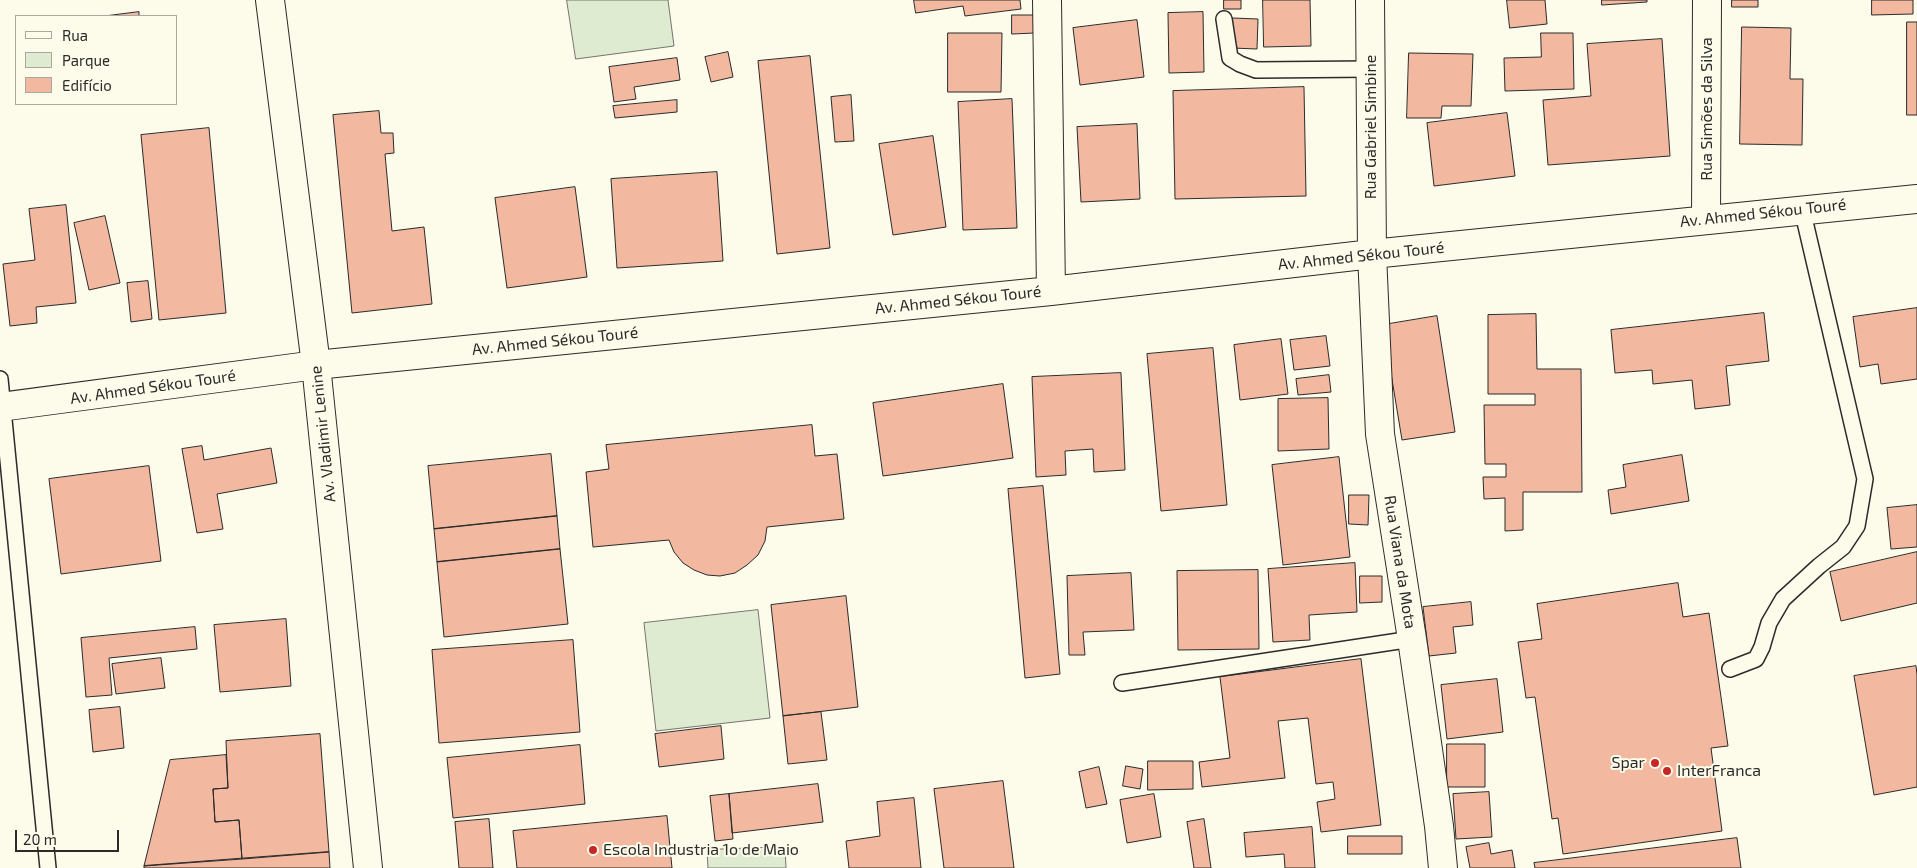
<!DOCTYPE html>
<meta charset="utf-8">
<style>
body{margin:0}
#map{position:relative;width:1917px;height:868px;overflow:hidden;background:#fdfbea;font-family:"Exo 2",sans-serif}
canvas{display:block}
.legend{position:absolute;left:15px;top:15px;width:162px;height:90px;box-sizing:border-box;background:#fdfbea;border:1px solid #a9a89e;margin:0;padding:6px 9px;list-style:none;font-size:15px;color:#2b2b2b}
.legend li{display:flex;align-items:center;gap:10px;height:25px}
.legend b{width:25px;border:1px solid #a9a89e}
.scale{position:absolute;left:15px;top:830px;width:104px;height:22px;box-sizing:border-box;border:2px solid #2b2b2b;border-top:0;padding-left:6px;font-size:15px;line-height:18px;white-space:nowrap;color:#2b2b2b;-webkit-text-stroke:4px #fdfbea;paint-order:stroke}
</style>
<div id="map">
<canvas width="1917" height="868"></canvas>
<ul class="legend">
<li><b style="height:6px;background:#fdfbea"></b>Rua</li>
<li><b style="height:14px;background:#deebd1"></b>Parque</li>
<li><b style="height:14px;background:#f2b8a0"></b>Edifício</li>
</ul>
<div class="scale">20 m</div>
</div>
<script>
const ctx = document.querySelector('canvas').getContext('2d');
ctx.lineJoin = 'round';
function fill(path, color) { ctx.fillStyle = color; ctx.fill(path, 'evenodd'); }
function strokePath(path, color, width, dash) { ctx.strokeStyle = color; ctx.lineWidth = width; ctx.lineCap = dash ? 'butt' : 'round'; ctx.setLineDash(dash || []); ctx.stroke(path); }
function label(font, color, halo, rows, align = 'center') {
  ctx.font = font + ' "Exo 2",sans-serif'; ctx.lineWidth = 4; ctx.setLineDash([]); ctx.textBaseline = 'middle'; ctx.strokeStyle = halo; ctx.fillStyle = color; for (const [text, x, y, turn = 0] of rows) {
    ctx.save(); ctx.translate(x, y); ctx.rotate((+turn || 0) * Math.PI / 180); ctx.textAlign = isNaN(turn) ? turn : align; if (halo) ctx.strokeText(text, 0, 0); ctx.fillText(text, 0, 0); ctx.restore();
  }
}
const green = new Path2D(`
 M567,0H668L674,46L576,59Z
 M758,610L770,718L656,731L644,623Z
 M785,847L786,868H708L707,850Z`);
fill(green, '#deebd1');
strokePath(green, '#74746e', 1);
const building = new Path2D(`
 M914,0H1020L1021,9L965,16L963,6L916,13Z
 M1224,0H1241V9H1224Z
 M1263,0H1310L1311,46L1264,47Z
 M1507,0H1545L1547,24L1510,28Z
 M1602,0H1647V2L1602,5Z
 M1732,0H1758V7H1732Z
 M1872,0H1913V14L1872,15Z
 M139,12V16H105Z
 M1203,12L1204,72L1169,73L1168,13Z
 M1012,15H1035V33L1012,34Z
 M1233,18L1258,19L1257,49L1232,48Z
 M1137,20L1144,77L1080,85L1073,28Z
 M1907,22H1917V115H1907Z
 M1742,27L1791,28L1790,79H1803L1802,145L1740,144Z
 M948,33H1002L1001,92H948Z
 M1541,33H1573L1574,89L1505,91L1504,58L1541,57Z
 M1662,39L1670,156L1548,165L1543,100L1591,96L1587,44Z
 M728,52L733,77L711,82L705,57Z
 M1409,53L1473,54L1471,106H1442L1441,118H1407Z
 M810,56L830,248L777,254L758,61Z
 M677,58L680,80L634,87L636,99L614,102L609,67Z
 M1304,87L1306,196L1175,199L1173,91Z
 M851,95L854,141L835,142L831,97Z
 M1012,99L1017,228L963,230L958,102Z
 M677,100V112L615,118L613,106Z
 M379,111L381,133H393L394,153L385,154L392,231L424,227L432,304L352,313L333,115Z
 M1507,113L1515,176L1434,186L1427,123Z
 M1137,124L1140,199L1081,202L1077,127Z
 M209,128L226,313L159,320L141,135Z
 M933,136L946,227L893,235L879,144Z
 M717,172L723,261L617,268L611,179Z
 M575,187L587,277L507,288L495,198Z
 M66,205L76,303L36,307L37,323L10,326L3,264L35,260L29,209Z
 M105,216L120,283L89,290L74,223Z
 M148,281L152,319L131,322L127,283Z
 M1917,308V379L1881,384L1878,364L1860,367L1853,317Z
 M1764,313L1769,361L1726,366L1730,405L1695,409L1692,380L1653,384L1652,370L1615,373L1611,330Z
 M1536,314L1537,369H1581L1582,492H1523V530L1505,531V498L1484,499L1483,477H1506V464H1485L1484,405H1535V394H1488V315Z
 M1437,316L1455,432L1402,440L1383,325Z
 M1326,336L1330,366L1294,370L1290,340Z
 M1281,339L1288,394L1240,400L1234,345Z
 M1213,348L1227,505L1161,511L1147,354Z
 M1121,373L1125,470L1094,472L1093,449L1065,451L1066,475L1036,477L1032,377Z
 M1329,375L1331,392L1298,395L1296,379Z
 M1003,384L1013,458L883,476L873,403Z
 M1328,398L1329,449L1278,451V399Z
 M812,425L815,456L837,454L844,519L767,527L765,541L758,555L747,565L735,573L720,576L707,575L694,570L683,563L674,552L669,540L593,547L586,472L609,469L606,445Z
 M202,446L204,460L271,448L277,483L217,494L223,529L197,533L182,449Z
 M551,454L557,516L434,529L428,466Z
 M1682,455L1689,501L1611,514L1608,490L1626,487L1623,465Z
 M1339,457L1350,557L1283,565L1272,465Z
 M149,466L161,561L61,574L49,479Z
 M1043,486L1060,674L1025,678L1008,489Z
 M1349,495H1369L1368,525L1349,524Z
 M1917,505V547L1891,549L1887,508Z
 M557,516L560,549L437,562L434,529Z
 M560,549L568,624L444,637L437,562Z
 M1917,552V603L1841,621L1830,572Z
 M1355,563L1357,612L1309,615L1310,640L1273,642L1268,569Z
 M1258,570L1259,649L1178,650L1177,571Z
 M1131,573L1134,630L1083,632L1085,655H1069L1067,576Z
 M1360,576H1382V602L1360,603Z
 M1678,583L1683,617L1709,613L1728,746L1711,748L1722,831L1563,854L1558,818L1552,819L1535,697L1526,698L1518,642L1542,639L1537,604Z
 M846,596L858,707L783,716L771,605Z
 M1471,602L1473,625L1453,627L1456,653L1429,656L1423,607Z
 M286,619L291,686L220,692L214,625Z
 M195,627L197,649L109,658L112,695L86,697L81,638Z
 M573,640L580,732L439,743L432,650Z
 M161,658L165,688L116,694L112,664Z
 M1361,659L1381,825L1321,832L1317,802L1335,799L1333,782L1316,784L1308,718L1278,721L1285,778L1202,787L1199,762L1230,758L1220,677Z
 M1916,666L1917,675V787L1874,795L1854,676Z
 M1497,679L1503,732L1447,739L1441,685Z
 M120,707L124,748L93,752L89,710Z
 M821,712L827,760L788,764L783,716Z
 M721,726L724,759L659,767L655,734Z
 M320,734L329,852L242,859L239,820L215,822L213,789L228,788L226,741Z
 M1447,744H1485V787H1447Z
 M580,745L585,804L453,818L447,758Z
 M226,755L228,788L213,789L215,822L239,820L242,859L144,866L170,760Z
 M1148,761H1193V789L1148,790Z
 M1126,766L1143,769L1140,789L1123,786Z
 M1099,767L1107,804L1086,808L1079,772Z
 M1003,781L1014,868H944L934,789Z
 M818,784L823,822L732,833L729,794Z
 M1489,792L1492,837L1456,839L1453,794Z
 M729,794L733,839L715,841L710,796Z
 M1154,794L1161,837L1127,843L1120,800Z
 M914,798L921,868H849L846,841L880,836L877,802Z
 M667,816L672,868H517L513,831Z
 M489,819L493,868H459L455,822Z
 M1204,819L1211,868H1194L1187,822Z
 M1312,827L1315,868H1285L1284,854L1246,857L1244,833Z
 M1348,836H1402V854H1348Z
 M1737,838L1741,868H1535L1534,863Z
 M1489,843L1491,854L1512,850L1515,868H1470L1466,847Z
 M329,852L330,868H144V866Z`);
fill(building, '#f2b8a0');
strokePath(building, '#2b2b2b', 1);
const lane = new Path2D(`
 M1224,19L1230,58L1240,64L1256,70L1371,69
 M0,379L48,868
 M1730,669L1756,659L1762,647L1769,623L1783,599L1819,566L1843,547L1857,526L1865,479L1802,209
 M1122,683L1412,639`);
const street = new Path2D(`
 M1047,0L1051,291
 M1370,0L1372,254L1380,434L1412,639L1439,826L1443,868
 M1706,219L1707,0
 M0,407L316,365L1051,291L1372,254L1917,199`);
const secondary = new Path2D(`
 M270,0L316,365L368,868`);
strokePath(lane, '#2b2b2b', 18);
strokePath(street, '#2b2b2b', 30);
strokePath(secondary, '#2b2b2b', 30);
strokePath(lane, '#fdfbea', 15);
strokePath(street, '#fdfbea', 28);
strokePath(secondary, '#fdfbea', 28);
for (const [x, y, r, color] of [
 [1655,763,5,"#c62828"],
 [1667,771,5,"#c62828"],
 [593,850,5,"#c62828"]
]) { const dot = new Path2D(); dot.arc(x, y, r, 0, 2 * Math.PI); ctx.fillStyle = color; ctx.fill(dot); strokePath(dot, '#fdfbea', 2); }
label('16px', '#2b2b2b', '#fdfbea', [
 ["Rua Simões da Silva",1707,109,-90],
 ["Rua Gabriel Simbine",1371,127,-90],
 ["Av. Ahmed Sékou Touré",1763,213,-6],
 ["Av. Ahmed Sékou Touré",1361,256,-6],
 ["Av. Ahmed Sékou Touré",958,300,-6],
 ["Av. Ahmed Sékou Touré",555,341,-6],
 ["Av. Ahmed Sékou Touré",153,387,-8],
 ["Av. Vladimir Lenine",323,434,-96],
 ["Rua Viana da Mota",1400,562,81]
]);
label('16px', '#2b2b2b', '#fdfbea', [
 ["Spar",1645,763,"right"],
 ["InterFranca",1677,771],
 ["Escola Industria 1o de Maio",603,850]
], 'left');
</script>
